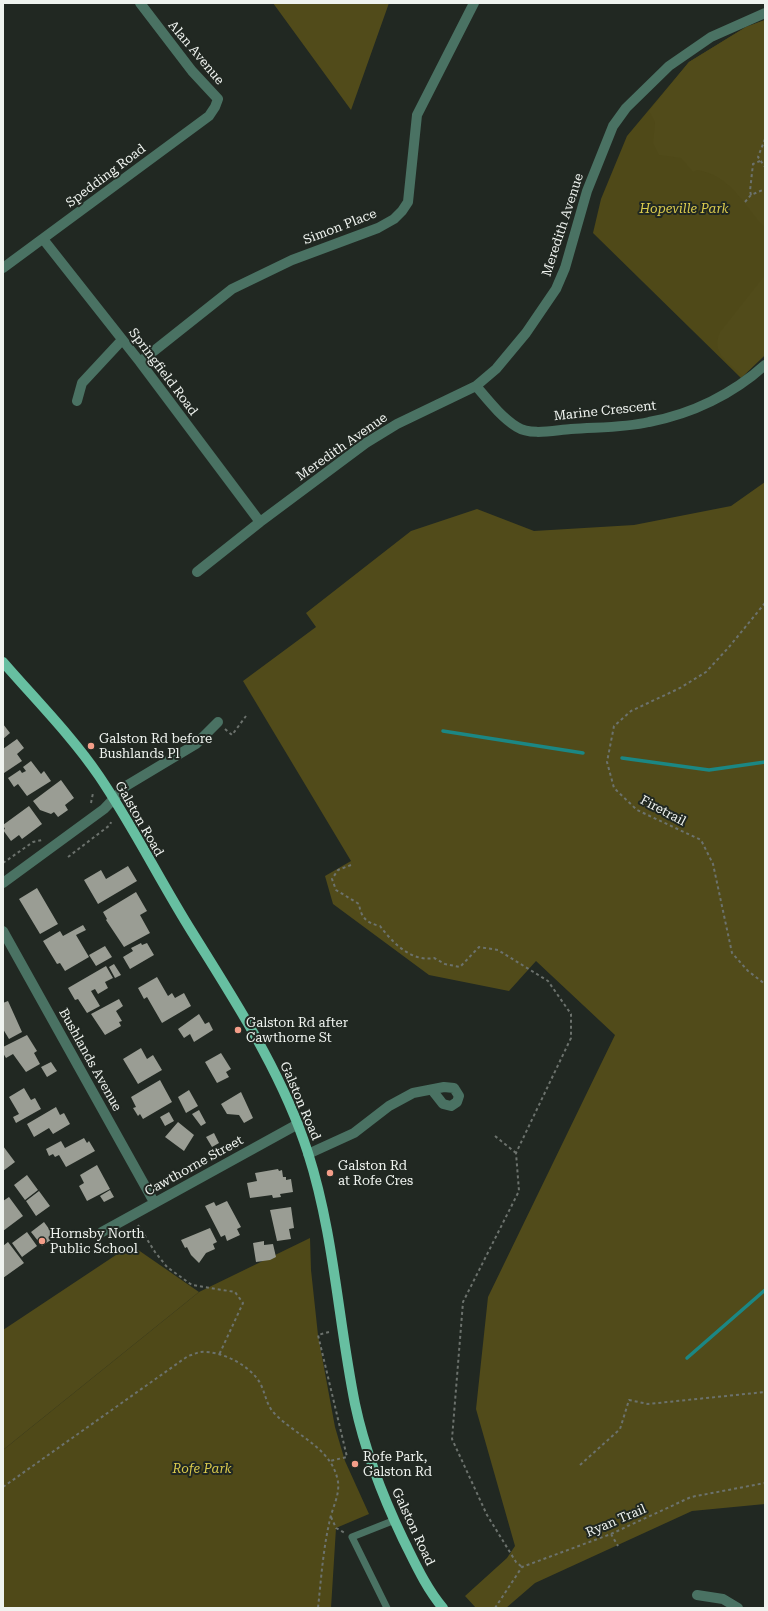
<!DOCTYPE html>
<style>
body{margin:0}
#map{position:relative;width:768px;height:1611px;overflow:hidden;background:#212822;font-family:"Roboto Serif",serif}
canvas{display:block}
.frame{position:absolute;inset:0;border:4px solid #eff3ef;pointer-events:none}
</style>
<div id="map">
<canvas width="768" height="1611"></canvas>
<div class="frame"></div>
</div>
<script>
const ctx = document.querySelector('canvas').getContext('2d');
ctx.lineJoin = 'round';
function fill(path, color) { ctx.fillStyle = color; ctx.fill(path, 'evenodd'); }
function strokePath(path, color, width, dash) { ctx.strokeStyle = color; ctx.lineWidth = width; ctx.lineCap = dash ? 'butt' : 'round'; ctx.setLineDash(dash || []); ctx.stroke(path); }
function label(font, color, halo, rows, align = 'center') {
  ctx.font = font + ' "Roboto Serif",serif'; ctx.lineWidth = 4; ctx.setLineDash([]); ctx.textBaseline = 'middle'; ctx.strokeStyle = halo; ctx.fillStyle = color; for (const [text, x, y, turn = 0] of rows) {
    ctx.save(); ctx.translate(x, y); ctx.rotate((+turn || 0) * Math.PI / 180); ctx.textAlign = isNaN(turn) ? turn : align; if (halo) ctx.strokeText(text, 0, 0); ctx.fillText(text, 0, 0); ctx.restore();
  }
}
fill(new Path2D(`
 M765,20V355L741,378L593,233L601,199L627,136L689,62L746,27Z
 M310,1238L311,1270L318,1335L335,1427L345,1461L369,1514L336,1528L331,1608H3V1450L199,1292Z`), '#4f4918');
fill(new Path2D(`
 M273,3H389L351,110Z
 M765,20V228C743,205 732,176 697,170L693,172L681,158L659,155L653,143L655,122L649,111L689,62L746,27Z
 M765,275V355L743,376C729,363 710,353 720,332Z
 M765,482V1504L692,1511L535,1583L506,1608H476L465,1596L507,1558L515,1546L476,1409L488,1297L615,1035L536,961L509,991L429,975L333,904L325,876L351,861L243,681L316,627L306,613L411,531L477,509L534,531L634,525L731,506Z
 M131,1245L199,1292L3,1450V1330Z`), '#514b1a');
strokePath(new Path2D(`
 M443,731L583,753
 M622,758L709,770L765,762
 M687,1358L765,1290`), '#1b8784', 3.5);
fill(new Path2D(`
 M3,724L10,733L3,739Z
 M17,739L24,748L17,754L22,761L4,773L3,749Z
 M31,761L41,774L44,771L51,781L27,796L18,784L14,787L8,778L20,770L22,773L26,771L23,767Z
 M61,780L74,798L65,805L68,810L58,817L54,812L51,814L40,810L33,801Z
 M29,806L42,824L22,839L19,835L11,841L3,830L5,829L3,825Z
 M128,866L137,881L98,904L84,880L101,870L106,879Z
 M37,888L58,924L40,934L19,899Z
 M136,892L147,911L140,915L150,933L124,947L106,920L107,919L103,912Z
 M83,925L86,930L76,935L89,957L65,971L60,963L57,964L43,941L60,931L63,936Z
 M141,943L142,945L147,943L154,955L130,969L123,957L133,951L131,948Z
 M105,946L112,957L96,966L89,955Z
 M114,964L121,975L115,978L109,967Z
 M106,966L113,978L105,982L108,988L98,994L95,989L91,991L100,1006L87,1013L78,999L75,1000L68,988Z
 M157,977L168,996L172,993L175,998L184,993L191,1006L162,1023L147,997L144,999L138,988Z
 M119,999L123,1006L116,1011L122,1021L119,1022L121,1026L105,1035L91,1014Z
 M8,1001L22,1032L9,1039L3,1029V1003Z
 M199,1014L205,1024L209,1022L213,1030L194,1042L190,1034L184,1038L178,1029Z
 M27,1035L37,1051L34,1053L40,1064L26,1072L13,1054L6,1058L3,1053V1047Z
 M141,1048L147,1059L153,1055L162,1070L138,1084L123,1059Z
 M221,1053L231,1069L226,1072L229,1077L217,1083L205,1062Z
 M51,1062L57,1071L47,1077L41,1067Z
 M160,1080L172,1102L143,1119L140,1114L138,1116L133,1108L136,1107L131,1097Z
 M24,1088L31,1100L35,1098L41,1109L16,1123L13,1117L19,1114L9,1097Z
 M189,1090L198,1106L186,1113L178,1097Z
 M241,1092L253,1118L244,1123L239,1115L227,1114L221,1104Z
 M56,1107L60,1115L64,1113L70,1124L53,1134L49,1128L34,1137L27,1124Z
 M199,1110L206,1123L201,1126L192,1114Z
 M169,1112L174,1121L165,1126L160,1117Z
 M178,1122L194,1135L184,1151L165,1137Z
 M214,1133L219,1143L212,1147L206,1137Z
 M84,1138L87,1143L89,1141L95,1151L66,1167L59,1155L55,1157L53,1154L49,1156L46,1149L61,1141L65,1148Z
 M3,1146L15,1162L3,1171Z
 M97,1165L110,1189L87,1201L79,1186L84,1183L80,1175Z
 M278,1169L279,1171L282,1170L283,1177H286V1180L291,1179L293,1192L280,1194L281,1197L273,1198L272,1195L250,1198L247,1183L257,1181L255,1173Z
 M27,1175L38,1190L25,1200L14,1185Z
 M110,1190L114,1197L104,1202L100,1196Z
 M39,1191L50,1206L36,1216L26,1201Z
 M9,1197L23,1216L3,1231V1201Z
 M227,1201L241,1227L237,1229L240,1235L227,1241L225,1235L221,1237L205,1206L214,1202L216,1206Z
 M291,1207L294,1228L289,1229L291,1239L277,1241L270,1210Z
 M44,1222L55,1237L42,1246L31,1232Z
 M210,1228L217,1242L213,1244L215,1249L206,1253L199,1263L191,1255L187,1247L185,1248L181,1240Z
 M27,1232L37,1246L22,1257L12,1243Z
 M264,1241V1245L273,1244L276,1257L270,1260L256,1262L253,1243Z
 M8,1242L24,1263L3,1278V1246Z`), '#9a9d94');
strokePath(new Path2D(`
 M765,139L758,157L765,167
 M751,195L750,191L753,164L760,161
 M745,202L751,195L765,189
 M765,603L729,647L706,672L680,688L631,711L614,726L607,762L614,788L637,810L701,840L713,864L732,953L748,971L765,984
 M225,729L232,735L246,716
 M91,803L93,793
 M68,857L110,825L111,822
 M3,863L33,842L42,840
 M351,865L338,870L332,879L336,890L359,904C361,918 367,923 380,926C393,943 411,962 434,958L445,964L460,967L479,947L498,950L548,981L571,1014V1038L516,1153L519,1191L463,1302L452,1439L487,1515L516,1562L522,1567
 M495,1136L516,1153
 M138,1225L155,1252L167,1267L192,1285L235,1292L243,1303L219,1355
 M329,1332L318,1335L347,1457L330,1461
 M580,1465L620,1429L629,1400L648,1404L765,1392
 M3,1487L188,1356C192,1355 196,1353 200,1352C220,1350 250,1365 260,1383C266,1394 266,1406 276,1415C297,1436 333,1449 338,1482C340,1496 331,1510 329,1524C323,1551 321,1580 318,1608
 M331,1517L336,1528L345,1533
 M611,1534L618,1546
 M495,1608L522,1567L611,1534L691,1497L765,1483`), '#6c726d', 2, [3, 3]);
strokePath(new Path2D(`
 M387,1608L352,1537L395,1520`), '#4a7263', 7);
strokePath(new Path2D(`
 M43,239L140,362L260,522
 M3,268L209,116L215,107L218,99L192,71L140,3
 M140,362L232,289L292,260L378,228L394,219L402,211L408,202L417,115L474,3
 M476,386C488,400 501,417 517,427C531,436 555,430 571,429C596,427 624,428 649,422C692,414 733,394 765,365
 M77,401L82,383L122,340
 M197,572L260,522L366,443L397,424L476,386L496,369L526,333L556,289L565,268L587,191L613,126L626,108L669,66L711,37L765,13
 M3,883L104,809L126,786L196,744L218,722
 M3,931L154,1202
 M308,1154L354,1133L389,1106L413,1093L444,1087L454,1088L459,1096L457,1102L451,1106L443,1104L432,1090
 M102,1232L298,1124
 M697,1595L723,1599L738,1608`), '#4a7263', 10);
strokePath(new Path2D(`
 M3,662C35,699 71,735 99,776C133,826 160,881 192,932C236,1003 282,1072 308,1153C334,1234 338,1320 355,1404C365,1451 382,1495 403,1539C415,1563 426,1588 443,1608`), '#67bfa1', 10);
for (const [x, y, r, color] of [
 [91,746,4,"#f49e89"],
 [238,1030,4,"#f49e89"],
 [330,1173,4,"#f49e89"],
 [42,1241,4,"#f49e89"],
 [355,1464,4,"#f49e89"]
]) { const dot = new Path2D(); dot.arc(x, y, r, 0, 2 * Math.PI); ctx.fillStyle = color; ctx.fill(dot); strokePath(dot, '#212822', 1.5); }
label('13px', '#eff3ef', '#212822', [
 ["Alan Avenue",196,53,50],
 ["Spedding Road",106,176,-37],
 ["Meredith Avenue",563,225,-72],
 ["Simon Place",340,227,-21],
 ["Springfield Road",163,372,53],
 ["Marine Crescent",605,411,-6],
 ["Meredith Avenue",342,447,-35],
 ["Firetrail",663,811,28],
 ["Galston Road",139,819,60],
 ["Bushlands Avenue",90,1060,61],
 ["Galston Road",300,1101,67],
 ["Cawthorne Street",194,1166,-29],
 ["Ryan Trail",616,1521,-23],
 ["Galston Road",413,1527,65]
]);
label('italic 13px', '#dbcb4e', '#212822', [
 ["Hopeville Park",684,209],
 ["Rofe Park",202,1469]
]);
label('13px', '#eff3ef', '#212822', [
 ["Galston Rd before",99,739],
 ["Bushlands Pl",99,754],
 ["Galston Rd after",246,1023],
 ["Cawthorne St",246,1038],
 ["Galston Rd",338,1166],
 ["at Rofe Cres",338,1181],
 ["Hornsby North",50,1234],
 ["Public School",50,1249],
 ["Rofe Park,",363,1457],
 ["Galston Rd",363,1472]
], 'left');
</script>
